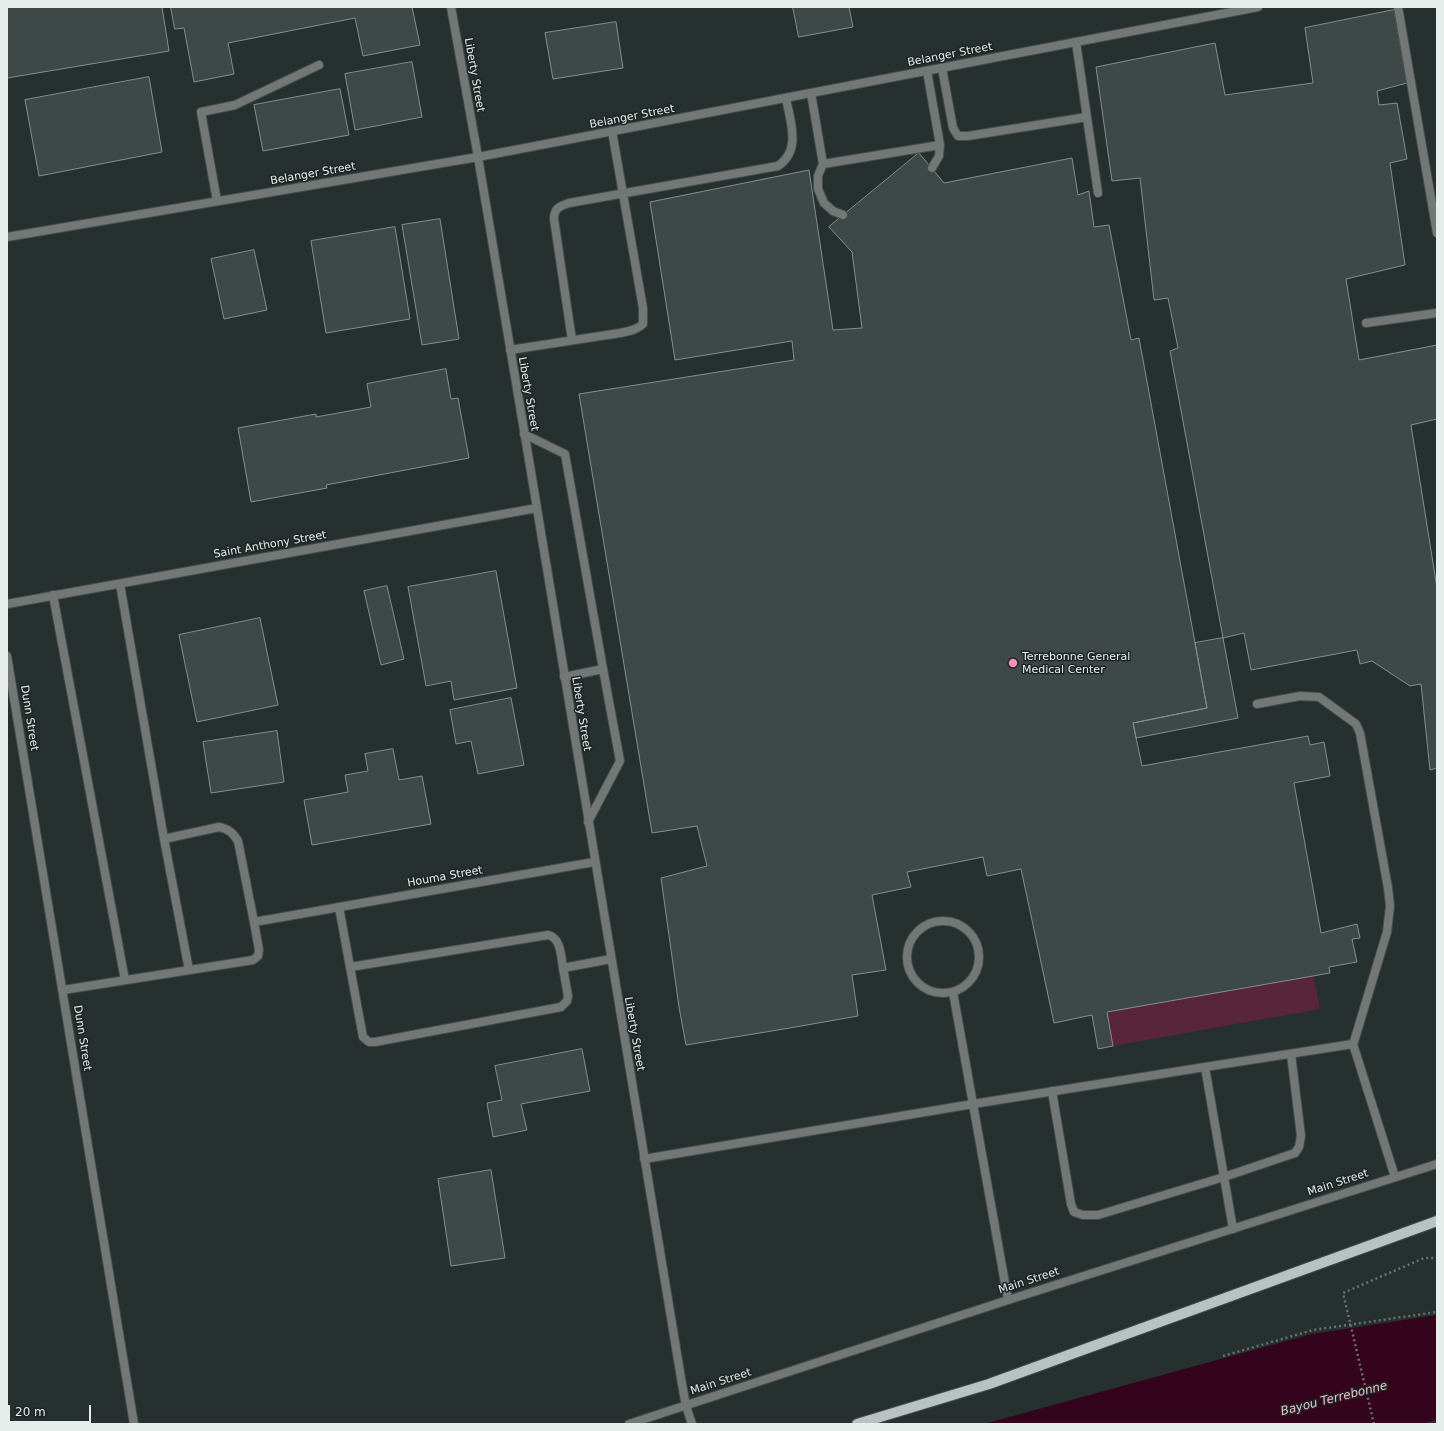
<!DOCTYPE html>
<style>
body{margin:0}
#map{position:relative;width:1444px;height:1431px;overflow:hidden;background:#26302e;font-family:"DejaVu Sans",sans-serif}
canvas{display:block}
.frame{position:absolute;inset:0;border:8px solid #e6edeb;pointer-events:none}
.scale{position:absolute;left:8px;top:1405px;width:83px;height:18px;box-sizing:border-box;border:2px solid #e6edeb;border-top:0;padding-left:5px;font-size:12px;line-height:14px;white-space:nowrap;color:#e6edeb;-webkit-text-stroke:3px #1c2625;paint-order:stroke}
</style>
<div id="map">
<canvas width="1444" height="1431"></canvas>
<div class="frame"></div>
<div class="scale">20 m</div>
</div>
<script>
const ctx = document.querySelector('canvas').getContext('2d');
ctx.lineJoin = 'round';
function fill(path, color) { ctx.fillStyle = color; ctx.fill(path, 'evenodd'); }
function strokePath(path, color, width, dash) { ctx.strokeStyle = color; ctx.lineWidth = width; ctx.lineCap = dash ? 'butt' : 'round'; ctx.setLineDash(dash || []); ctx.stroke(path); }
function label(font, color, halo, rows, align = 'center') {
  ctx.font = font + ' "DejaVu Sans",sans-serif'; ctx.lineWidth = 3; ctx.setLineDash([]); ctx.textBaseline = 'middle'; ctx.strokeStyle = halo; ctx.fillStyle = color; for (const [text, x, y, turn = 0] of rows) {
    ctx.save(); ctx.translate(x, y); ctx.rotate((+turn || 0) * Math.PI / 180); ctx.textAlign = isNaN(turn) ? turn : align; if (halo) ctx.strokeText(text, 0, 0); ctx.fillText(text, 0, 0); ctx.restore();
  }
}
fill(new Path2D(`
 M1313,974L1320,1009L1113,1046L1107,1012Z`), '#58253b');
fill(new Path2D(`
 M1437,1315V1420L1421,1424H984L1312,1334Z`), '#34041c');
const building = new Path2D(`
 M7,7H162L169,51L7,78Z
 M171,7H412L420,45L363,56L355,18L228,43L234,74L194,82L184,28L175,29Z
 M793,7H849L853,27L799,37Z
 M1394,10L1407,83L1377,91L1379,105L1397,103L1407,159L1390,163L1405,265L1346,279L1359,360L1437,345V419L1411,425L1437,588V768L1430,770L1421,684L1410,686L1372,661L1360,664L1357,650L1251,670L1244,633L1223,638L1170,351L1178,348L1168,298L1154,300L1140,178L1112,181L1096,67L1215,43L1225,95L1313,83L1305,28Z
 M616,22L623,68L553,79L545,33Z
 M412,62L422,117L355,130L345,74Z
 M149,77L162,152L39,176L25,100Z
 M340,89L349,135L263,151L254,105Z
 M919,153L944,183L1072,158L1078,195L1089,191L1094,227L1109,225L1131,340L1139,338L1207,708L1133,723L1142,766L1308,736L1310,745L1324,742L1330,776L1294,783L1321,933L1357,924L1360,938L1352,939L1357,962L1329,967L1330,973L1107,1012L1113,1046L1098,1049L1092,1015L1054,1023L1021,869L987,876L983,857L907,872L911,887L872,895L886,970L852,975L858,1016L784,1029L686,1045L679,1007L661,878L707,866L697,826L652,833L579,394L794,360L792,341L675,360L650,202L809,170L833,330L862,328L852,252L829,227Z
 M440,219L459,339L422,345L402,225Z
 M395,227L410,319L326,333L311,241Z
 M254,250L267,310L224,319L211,259Z
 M446,369L451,399L458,398L469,458L326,485L327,488L251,502L238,428L316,414V417L371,407L367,384Z
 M496,571L517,688L454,700L451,681L426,686L408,587Z
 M387,586L404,659L381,665L364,591Z
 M260,618L278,705L197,722L179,635Z
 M1223,638L1238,718L1136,738L1133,723L1207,708L1195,643Z
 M511,698L524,765L478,774L471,741L456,744L450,710Z
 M277,731L284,782L211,793L203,742Z
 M393,749L399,780L422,776L431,824L312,845L304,800L348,792L345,775L368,771L365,754Z
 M582,1049L590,1091L521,1104L527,1130L493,1137L487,1103L502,1100L495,1066Z
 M491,1170L505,1258L451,1266L438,1179Z`);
fill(building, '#3e4947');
strokePath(building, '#848f8d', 1);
const lane = new Path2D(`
 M1398,7L1437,233
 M1076,42L1098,193
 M942,68L953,128L958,136H968L1087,117
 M927,71L940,145L939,156L932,168
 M811,93L823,164L818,176V189L824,203L833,211L843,215
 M823,164L940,145
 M217,201L201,112L235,105L319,65
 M1366,323L1437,313
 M572,340L554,219C554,208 560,206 569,203L778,166C802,150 790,121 786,98
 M510,350L620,333C629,331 637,330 643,324V308L612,131
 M524,434L565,454L603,669L564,677
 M120,584L164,839L189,970
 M53,595L125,980
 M1257,704L1300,696L1319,697L1356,724L1360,733L1388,888L1390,906L1387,932L1353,1045
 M588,822L620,761L603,669
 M164,839L219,827C229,829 233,833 238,841L254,922L300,914
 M339,907L350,967
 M907 957a36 36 0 1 1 72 0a36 36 0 1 1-72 0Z
 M563,968L568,996L567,1001L561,1007L375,1042H369L363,1037L350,967L548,935C561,938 561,956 563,968L611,959
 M63,990L253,960L258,956L259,950L254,922
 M953,992L1008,1300
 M1205,1067L1353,1044L1395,1177
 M1052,1091L1071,1204L1074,1212L1083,1215H1098L1224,1177L1295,1153L1299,1147L1301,1136L1291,1054
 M644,1159L973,1104L1205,1067L1233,1229`);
const street = new Path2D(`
 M451,7L478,157L529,460L682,1384L686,1406L692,1424
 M7,237L478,157L1258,7
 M7,604L537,508
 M7,656L134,1424
 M300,914L594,862
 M629,1424L1008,1300L1437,1164`);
const primary = new Path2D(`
 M857,1424L989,1384L1437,1221`);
strokePath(lane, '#454e4c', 10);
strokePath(street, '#454e4c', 10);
strokePath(primary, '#454e4c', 12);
strokePath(new Path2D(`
 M1223,1356L1313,1330L1437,1312
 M1374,1424L1343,1293L1424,1258H1437`), '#697270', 2.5, [2, 3]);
strokePath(lane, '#737877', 8);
strokePath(street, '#737877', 8);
strokePath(primary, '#b8c3c1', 10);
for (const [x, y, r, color] of [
 [1013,663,5,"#fe8ebc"]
]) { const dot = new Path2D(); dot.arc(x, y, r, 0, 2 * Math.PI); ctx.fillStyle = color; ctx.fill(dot); strokePath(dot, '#1c2625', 1.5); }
label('11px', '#e6edeb', '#1c2625', [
 ["Belanger Street",950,55,-11],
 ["Liberty Street",474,75,80],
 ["Belanger Street",632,117,-11],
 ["Belanger Street",313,174,-10],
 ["Liberty Street",528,394,80],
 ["Saint Anthony Street",270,545,-10],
 ["Liberty Street",581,714,81],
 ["Dunn Street",29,718,81],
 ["Houma Street",445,877,-10],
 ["Liberty Street",634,1034,80],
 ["Dunn Street",82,1038,81],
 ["Main Street",1338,1183,-18],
 ["Main Street",1029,1281,-18],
 ["Main Street",721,1382,-18]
]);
label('11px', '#e6edeb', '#1c2625', [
 ["Terrebonne General",1022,657],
 ["Medical Center",1022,670]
], 'left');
label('italic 12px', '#fabbd2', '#1c2625', [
 ["Bayou Terrebonne",1334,1399,-14]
]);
</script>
